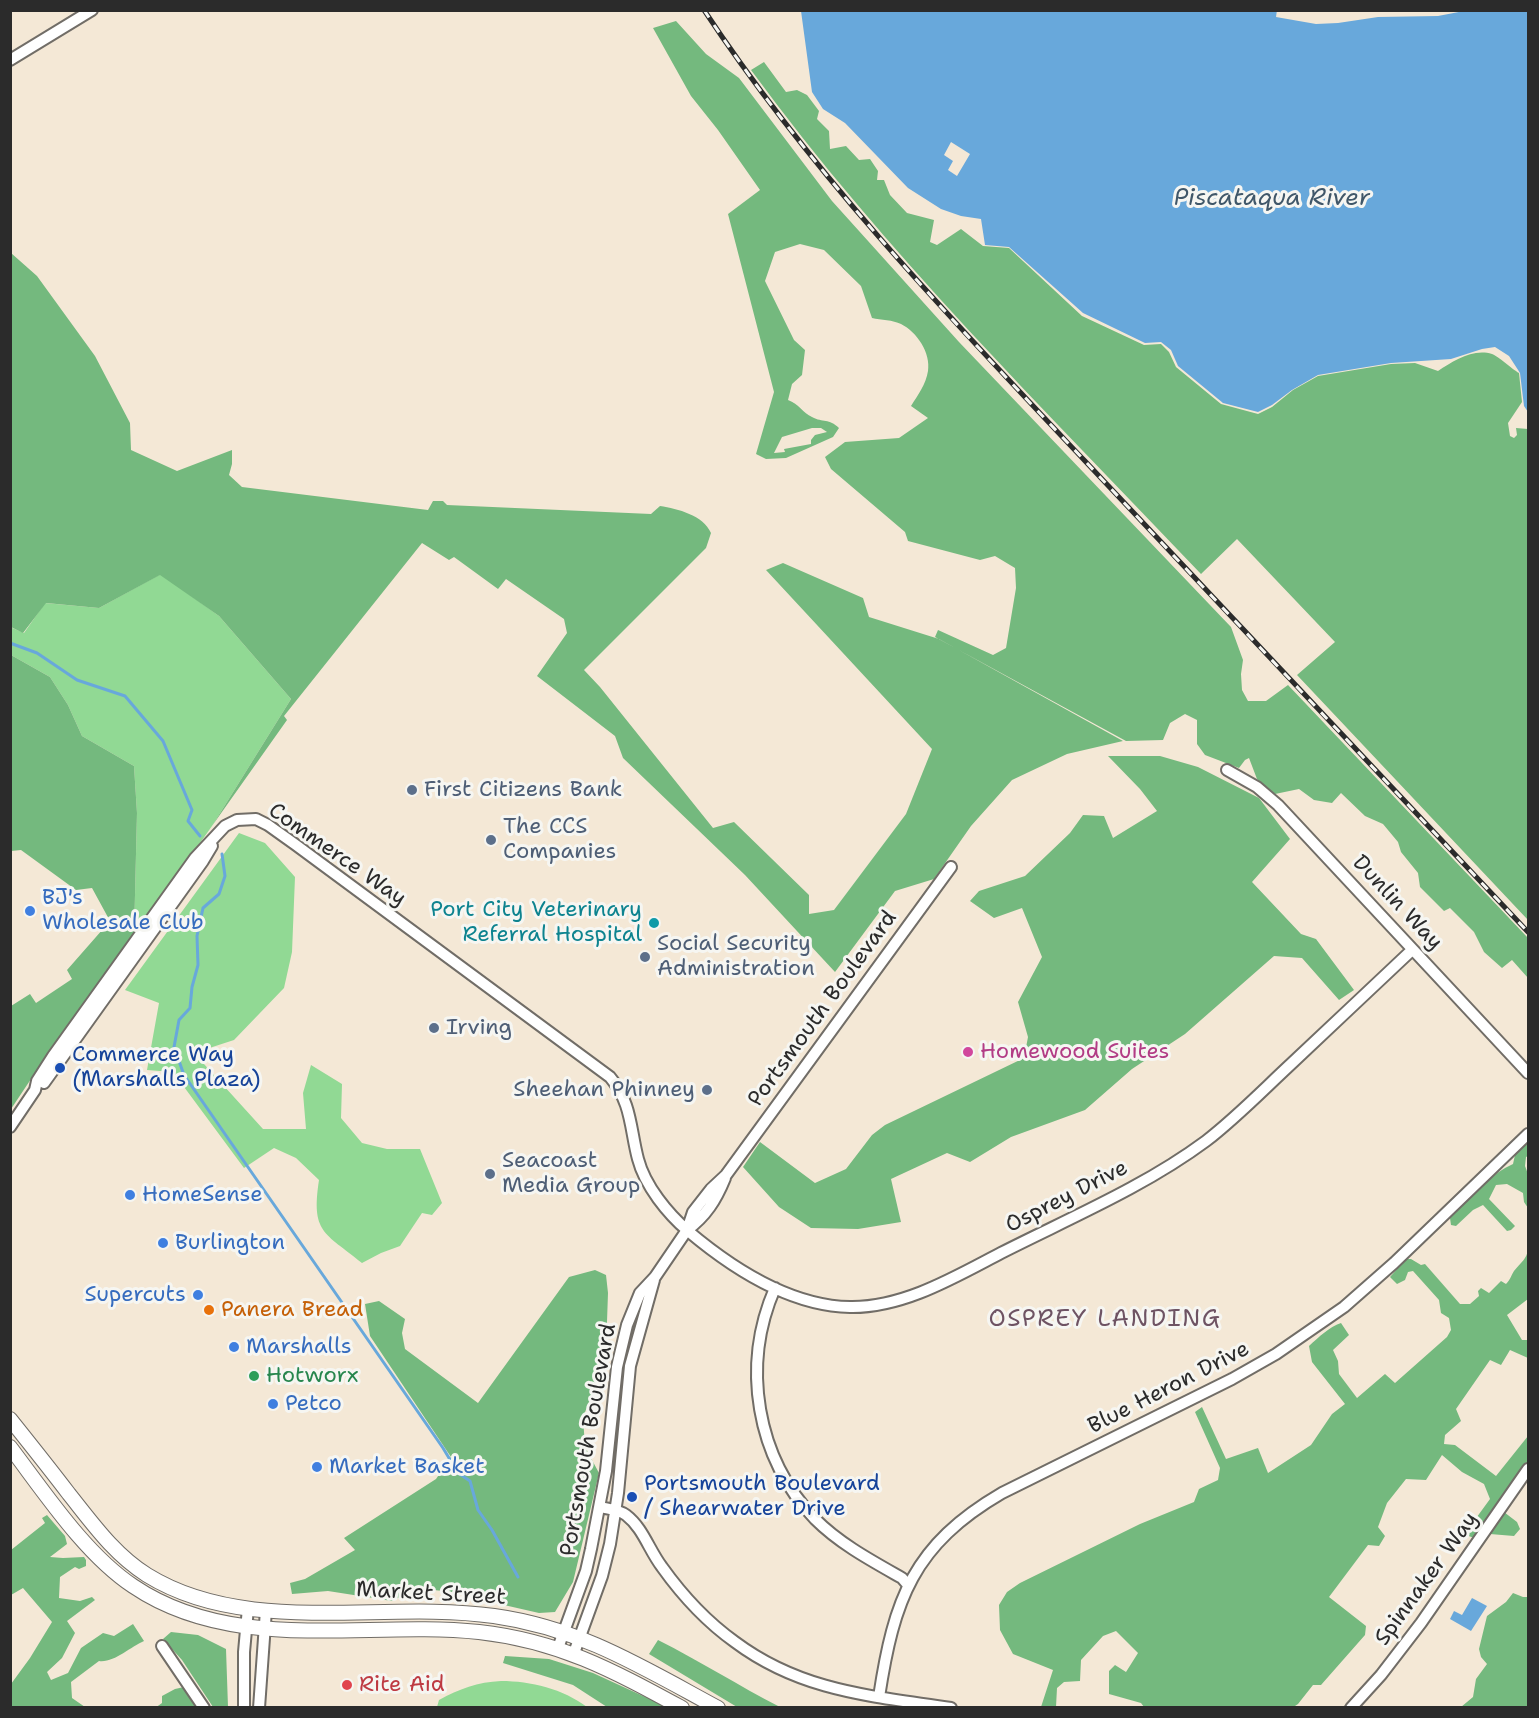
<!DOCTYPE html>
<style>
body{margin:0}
#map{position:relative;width:1539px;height:1718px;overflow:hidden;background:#f4e8d6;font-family:"Shantell Sans",sans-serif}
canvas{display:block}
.frame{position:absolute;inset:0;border:12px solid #2b2b2b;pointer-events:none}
</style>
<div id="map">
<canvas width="1539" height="1718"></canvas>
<div class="frame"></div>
</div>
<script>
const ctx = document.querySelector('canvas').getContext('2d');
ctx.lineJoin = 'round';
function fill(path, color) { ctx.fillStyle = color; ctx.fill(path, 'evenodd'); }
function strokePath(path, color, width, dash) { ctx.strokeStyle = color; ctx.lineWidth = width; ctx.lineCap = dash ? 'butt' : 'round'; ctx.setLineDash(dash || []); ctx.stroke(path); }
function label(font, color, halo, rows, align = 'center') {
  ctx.font = font + ' "Shantell Sans",sans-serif'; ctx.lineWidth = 6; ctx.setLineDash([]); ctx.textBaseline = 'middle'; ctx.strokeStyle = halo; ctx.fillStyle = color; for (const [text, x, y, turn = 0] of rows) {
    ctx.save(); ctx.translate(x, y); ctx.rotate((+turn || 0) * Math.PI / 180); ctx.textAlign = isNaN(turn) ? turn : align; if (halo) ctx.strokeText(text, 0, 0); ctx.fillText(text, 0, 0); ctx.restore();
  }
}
fill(new Path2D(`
 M161,574L219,616L291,699L212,826L134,936L137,813L134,766L82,736L68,705L50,677L11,655L10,627L24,633L45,603L99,608Z
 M239,833L265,843L295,877L292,952L284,988L234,1040L194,1053L263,1129H306L303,1093L311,1065L342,1084L341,1118L362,1143L387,1149H420L442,1203L432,1215L422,1213L400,1246L381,1253L362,1263C324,1232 311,1233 319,1180L296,1158L274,1148L244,1168L173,1072L147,1070L159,1003L125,990Z
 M501,1681C531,1681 563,1689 587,1707H437L439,1700C459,1689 478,1682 501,1681Z`), '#91d994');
fill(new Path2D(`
 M676,21L706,54L739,78L832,201L959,342L1231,627L1243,660L1241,674L1242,690L1248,701H1266L1288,685L1528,938V978L1512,960L1502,968L1484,952L1474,932L1450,908L1444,911L1420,887L1418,873L1401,852L1398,842L1383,824L1365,816L1341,793L1332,803L1314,800L1299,789L1275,794L1257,779L1249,758L1245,760L1239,768L1205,755L1197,744V720L1185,714L1170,723L1163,740L1126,741L935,637L938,630L993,655L1006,648L1016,588L1015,568L995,556L980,560L908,541L905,532L831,469L825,457L845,442L899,438L928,418L911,406C918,395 926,384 928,371C931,353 917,332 901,324C893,320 881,320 872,318L861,286L824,250L800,244L775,252L765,281L794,340L805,350L802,375L792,384L788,400C799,404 803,413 812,417C823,423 829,418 839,428L833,437L786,458L766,459L756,454L774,392L728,214L760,190L718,130L691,96L653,28ZM812,428H821L827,432L815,435L811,440V444L784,449L785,452L774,453L782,437Z
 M764,62L786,92L797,90L807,95L819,111L817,119L829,131L830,149L846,146L859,160L870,159L878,171L877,180H884L890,195L907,213L934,220L930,242L937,245L961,229L983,246L1009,248L1082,316L1144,345L1161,344L1169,352L1176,367L1221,404L1258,414L1272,407L1293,390L1318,376L1391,364L1415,363L1438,371C1453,361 1473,348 1492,354C1498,356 1512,369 1519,373L1522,402L1508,423L1510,436L1514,438L1517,435L1516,428L1528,429V920L1297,675L1335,642L1237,539L1201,574C1046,411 884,252 751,70Z
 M11,253L37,276L95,356L130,423L131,450L177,471L232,450V464L229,475L242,487L428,510L433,501H443L447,505L651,514L660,506C678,509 703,515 711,533L706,548L584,670L600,687L713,828L734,822L809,895V914L834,910L906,814L932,749L766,570L783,563L863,598L869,617L939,639L1123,741L1067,754L1012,780L971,826L934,879L895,891L835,972L745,875L623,758L615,736L537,676L567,633L564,619L506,579L498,589L454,557L449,560L422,543L284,716L287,720L212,826L291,699L219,616L160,575L99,608L46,603L23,633L11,627Z
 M11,655L50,677L68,705L82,736L134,766L137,813L134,936L49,1052L11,1109V1006L30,994L36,1003L72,979L67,970L110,921L92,888L76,890L21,850L11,851Z
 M1108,756H1160L1198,767L1259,798L1290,839L1252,882L1301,934L1316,939L1354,990L1339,1000L1302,958L1274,956L1185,1034L1132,1069L1085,1110L1011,1137L970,1162L947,1153L891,1179L901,1222L858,1229L811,1228L779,1207L743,1167L760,1142L815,1183L846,1169L872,1135L885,1125L1024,1058L1028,1037L1018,1002L1042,957L1022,908L994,918L970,901L979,891L1025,876L1070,833L1083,815L1104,816L1113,838L1157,811L1140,789Z
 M1528,1141V1156L1526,1157L1525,1166L1528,1174V1208L1524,1202L1523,1193L1507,1184L1496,1185L1489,1199L1515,1226L1511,1230L1507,1231L1483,1205L1473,1210L1456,1226L1451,1225L1450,1218C1454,1212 1460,1209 1464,1204C1480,1189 1492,1173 1513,1164L1515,1155Z
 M1528,1249V1299L1507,1315L1522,1340H1528V1358L1510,1350L1501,1365L1490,1360L1456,1409L1461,1421L1445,1435L1444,1444L1455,1445L1496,1476L1528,1436V1463L1500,1509L1517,1522L1520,1529L1514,1536L1490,1534L1484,1532L1474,1538L1466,1535V1532L1490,1499L1484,1484L1462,1472L1442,1455L1426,1480L1406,1479L1387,1503L1378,1527L1385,1536L1379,1546L1368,1545L1329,1597L1366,1626L1365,1635L1321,1685H1313L1298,1704L1292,1708L1144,1707L1141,1703L1109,1694V1671L1115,1665L1126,1672L1138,1653L1116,1631L1103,1636L1081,1660L1080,1681L1064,1682L1057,1688L1056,1707H1041L1053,1670L1013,1654L1000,1630L999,1605L1007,1592L1020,1583L1140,1524L1194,1502L1199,1489L1218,1480L1220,1468L1195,1412L1202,1407L1226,1459L1258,1448L1268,1473L1311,1445L1332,1414L1345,1404L1312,1362L1309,1346C1319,1337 1329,1327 1341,1323L1349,1335L1333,1350L1338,1361L1339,1374L1357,1398L1385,1374L1395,1383L1447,1337L1451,1330L1449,1318L1441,1313L1439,1300L1413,1271L1408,1272L1405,1280L1397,1284L1390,1277L1406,1259H1411L1421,1265L1425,1264L1460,1304H1470L1479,1296L1478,1291L1481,1288L1489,1293L1501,1281L1506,1284C1510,1280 1511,1276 1514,1271C1521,1262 1527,1259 1528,1249Z
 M595,1270L606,1275L608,1293L605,1379L594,1390L583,1417L585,1447L599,1473L573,1582L555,1612L539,1613L504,1605L485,1596L417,1588L392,1601L328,1591L292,1594L290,1583L305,1579L355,1550L344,1538L436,1479L451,1457L370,1336L365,1304L379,1301L405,1319L402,1333L405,1349L478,1403L569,1277Z
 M47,1515L65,1536L67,1544L50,1557L63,1558L84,1557L86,1560V1566L79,1569L75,1567L60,1577L59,1598L80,1601L92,1597L95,1600L67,1621L75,1633L62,1658L47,1672L51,1680L68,1673L81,1648L103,1633L114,1636L133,1624L144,1641C130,1647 114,1663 99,1661L71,1682L72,1698L85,1707H11V1684L30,1658L52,1622L23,1588L11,1595V1550L45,1523L42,1518Z
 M1513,1593L1523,1597H1528V1707H1461L1473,1697L1476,1679L1487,1664L1481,1657L1479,1649L1487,1616L1506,1602Z
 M171,1632L198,1635L226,1649L228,1707H213L182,1660L163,1639Z
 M658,1640C700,1661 739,1686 780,1707H737L649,1654Z
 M505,1656L549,1659L593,1673L667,1707H607L573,1685L503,1663Z
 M184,1687L197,1708H155L162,1703V1696L175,1689Z`), '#74b97e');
fill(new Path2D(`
 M1277,10L1276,17L1316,24L1338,23L1378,17L1438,16L1464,11H1528V412L1524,406L1520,373L1509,356L1495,347L1482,349L1451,359L1391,363L1318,375L1292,390L1272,405L1258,412L1223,403L1178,366L1171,350L1161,342L1145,343L1083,313L1009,247L985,245L981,219L961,216L941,209L908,188L845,123L823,109L812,92L801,11Z
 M1472,1598L1487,1606L1471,1631L1450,1619L1454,1611L1462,1615Z`), '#68a8db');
fill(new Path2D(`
 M951,142L970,154L957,176L948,170L953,161L944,155Z`), '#f4e8d6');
strokePath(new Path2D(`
 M10,643L37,653L77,680L125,696L163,741L192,810L188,821L200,836
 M222,854L225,876L219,894L203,908L197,936L198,965L192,987L190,1008L179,1020L174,1047L184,1075L443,1448L458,1473L470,1481L478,1510L492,1530L518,1577`), '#68a8db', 3);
const minor = new Path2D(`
 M10,60L92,10
 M1227,770L1257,787L1278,805L1528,1073
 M44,1083L203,861L212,846
 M10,1127L35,1090L37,1081L53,1056L195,858L225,826L237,820L256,819L268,825L296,845L610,1077C632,1103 630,1129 638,1159C645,1186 668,1214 688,1231C733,1269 790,1306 850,1307C903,1308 955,1277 1001,1253C1070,1218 1144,1187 1206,1141C1236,1118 1263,1090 1291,1064C1331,1026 1372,988 1412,950
 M687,1230C706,1216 716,1200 725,1178
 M775,1288C741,1366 756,1457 815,1519C840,1544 872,1561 902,1578L908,1585
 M600,1507C608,1509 618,1509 626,1515C643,1528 649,1550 662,1567C682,1595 707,1622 735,1642C802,1692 873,1696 951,1708
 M162,1646L204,1708
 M558,1648L586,1571L591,1549L606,1471L617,1367L627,1325L640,1293L655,1277L687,1230L693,1212L711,1189L726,1175L951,867
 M574,1653L602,1576L610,1544L618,1493L630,1366L654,1280
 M879,1697C894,1599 913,1545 1002,1493L1232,1379L1276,1354L1344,1307L1394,1263L1528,1134
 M244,1708V1652L248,1608
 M259,1708L266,1610
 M1351,1708L1381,1675L1421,1623L1528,1469`);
const major = new Path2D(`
 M10,1419C30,1444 50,1469 69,1494C93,1524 114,1554 147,1575C247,1637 382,1600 494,1616C580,1628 642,1667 718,1708
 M10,1447C45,1493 85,1554 133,1586C235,1655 365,1620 479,1632C559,1641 612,1670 682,1708`);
strokePath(minor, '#716d67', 14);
strokePath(major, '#716d67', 16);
strokePath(minor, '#fff', 10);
strokePath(major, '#fff', 14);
const rail = new Path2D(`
 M704,10C813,175 950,318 1085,461C1232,618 1380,775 1528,932`);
strokePath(rail, '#2b2b2b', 5);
strokePath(rail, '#f6f6f2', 3, [9]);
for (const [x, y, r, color] of [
 [412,790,6,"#5c6f8a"],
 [491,840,6,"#5c6f8a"],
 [30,911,6,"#3f7fe0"],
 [654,923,6,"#0f9aa8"],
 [645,957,6,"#5c6f8a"],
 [434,1028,6,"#5c6f8a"],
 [968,1052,6,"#d1479c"],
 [60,1068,6,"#1a4fb4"],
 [707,1090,6,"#5c6f8a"],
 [490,1174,6,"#5c6f8a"],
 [130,1195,6,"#3f7fe0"],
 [163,1243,6,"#3f7fe0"],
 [198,1295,6,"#3f7fe0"],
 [209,1310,6,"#e8710a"],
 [234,1347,6,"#3f7fe0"],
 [254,1376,6,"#2e9e5b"],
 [273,1404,6,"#3f7fe0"],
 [317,1467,6,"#3f7fe0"],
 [632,1497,6,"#1a4fb4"],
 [347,1685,6,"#e0444e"]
]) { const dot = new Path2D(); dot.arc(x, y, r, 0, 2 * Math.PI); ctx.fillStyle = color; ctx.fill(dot); strokePath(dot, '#f6f6f2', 2); }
label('22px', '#4e5e75', '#f6f6f2', [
 ["First Citizens Bank",424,790],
 ["The CCS",503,827],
 ["Companies",503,852],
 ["Social Security",657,944],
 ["Administration",657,969],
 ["Irving",446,1028],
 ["Sheehan Phinney",695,1090,"right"],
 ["Seacoast",502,1161],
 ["Media Group",502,1186]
], 'left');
label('22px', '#2b2b2b', '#f6f6f2', [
 ["Commerce Way",337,855,35],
 ["Dunlin Way",1397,903,47],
 ["Portsmouth Boulevard",823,1009,-54],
 ["Osprey Drive",1067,1197,-27],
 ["Blue Heron Drive",1169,1388,-27],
 ["Portsmouth Boulevard",589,1440,-80],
 ["Spinnaker Way",1427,1579,-54],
 ["Market Street",431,1594,3]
]);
label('22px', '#366cbe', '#f6f6f2', [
 ["BJ's",42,898],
 ["Wholesale Club",42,923],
 ["HomeSense",142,1195],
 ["Burlington",175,1243],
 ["Supercuts",186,1295,"right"],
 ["Marshalls",246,1347],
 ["Petco",285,1404],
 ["Market Basket",329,1467]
], 'left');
label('22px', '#0d838f', '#f6f6f2', [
 ["Port City Veterinary",642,910],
 ["Referral Hospital",642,935]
], 'right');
label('22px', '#b23c85', '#f6f6f2', [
 ["Homewood Suites",980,1052]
], 'left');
label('22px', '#164399', '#f6f6f2', [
 ["Commerce Way",72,1055],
 ["(Marshalls Plaza)",72,1080],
 ["Portsmouth Boulevard",644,1484],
 ["/ Shearwater Drive",644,1509]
], 'left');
label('22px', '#c56008', '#f6f6f2', [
 ["Panera Bread",221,1310]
], 'left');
label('22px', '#27864d', '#f6f6f2', [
 ["Hotworx",266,1376]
], 'left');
label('22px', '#be3a42', '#f6f6f2', [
 ["Rite Aid",359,1685]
], 'left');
label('italic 24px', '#405769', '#f6f6f2', [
 ["Piscataqua River",1272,199]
]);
ctx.letterSpacing = '1.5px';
label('24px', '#6e5363', '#f6f6f2', [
 ["OSPREY LANDING",1105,1320]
]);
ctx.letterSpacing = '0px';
</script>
